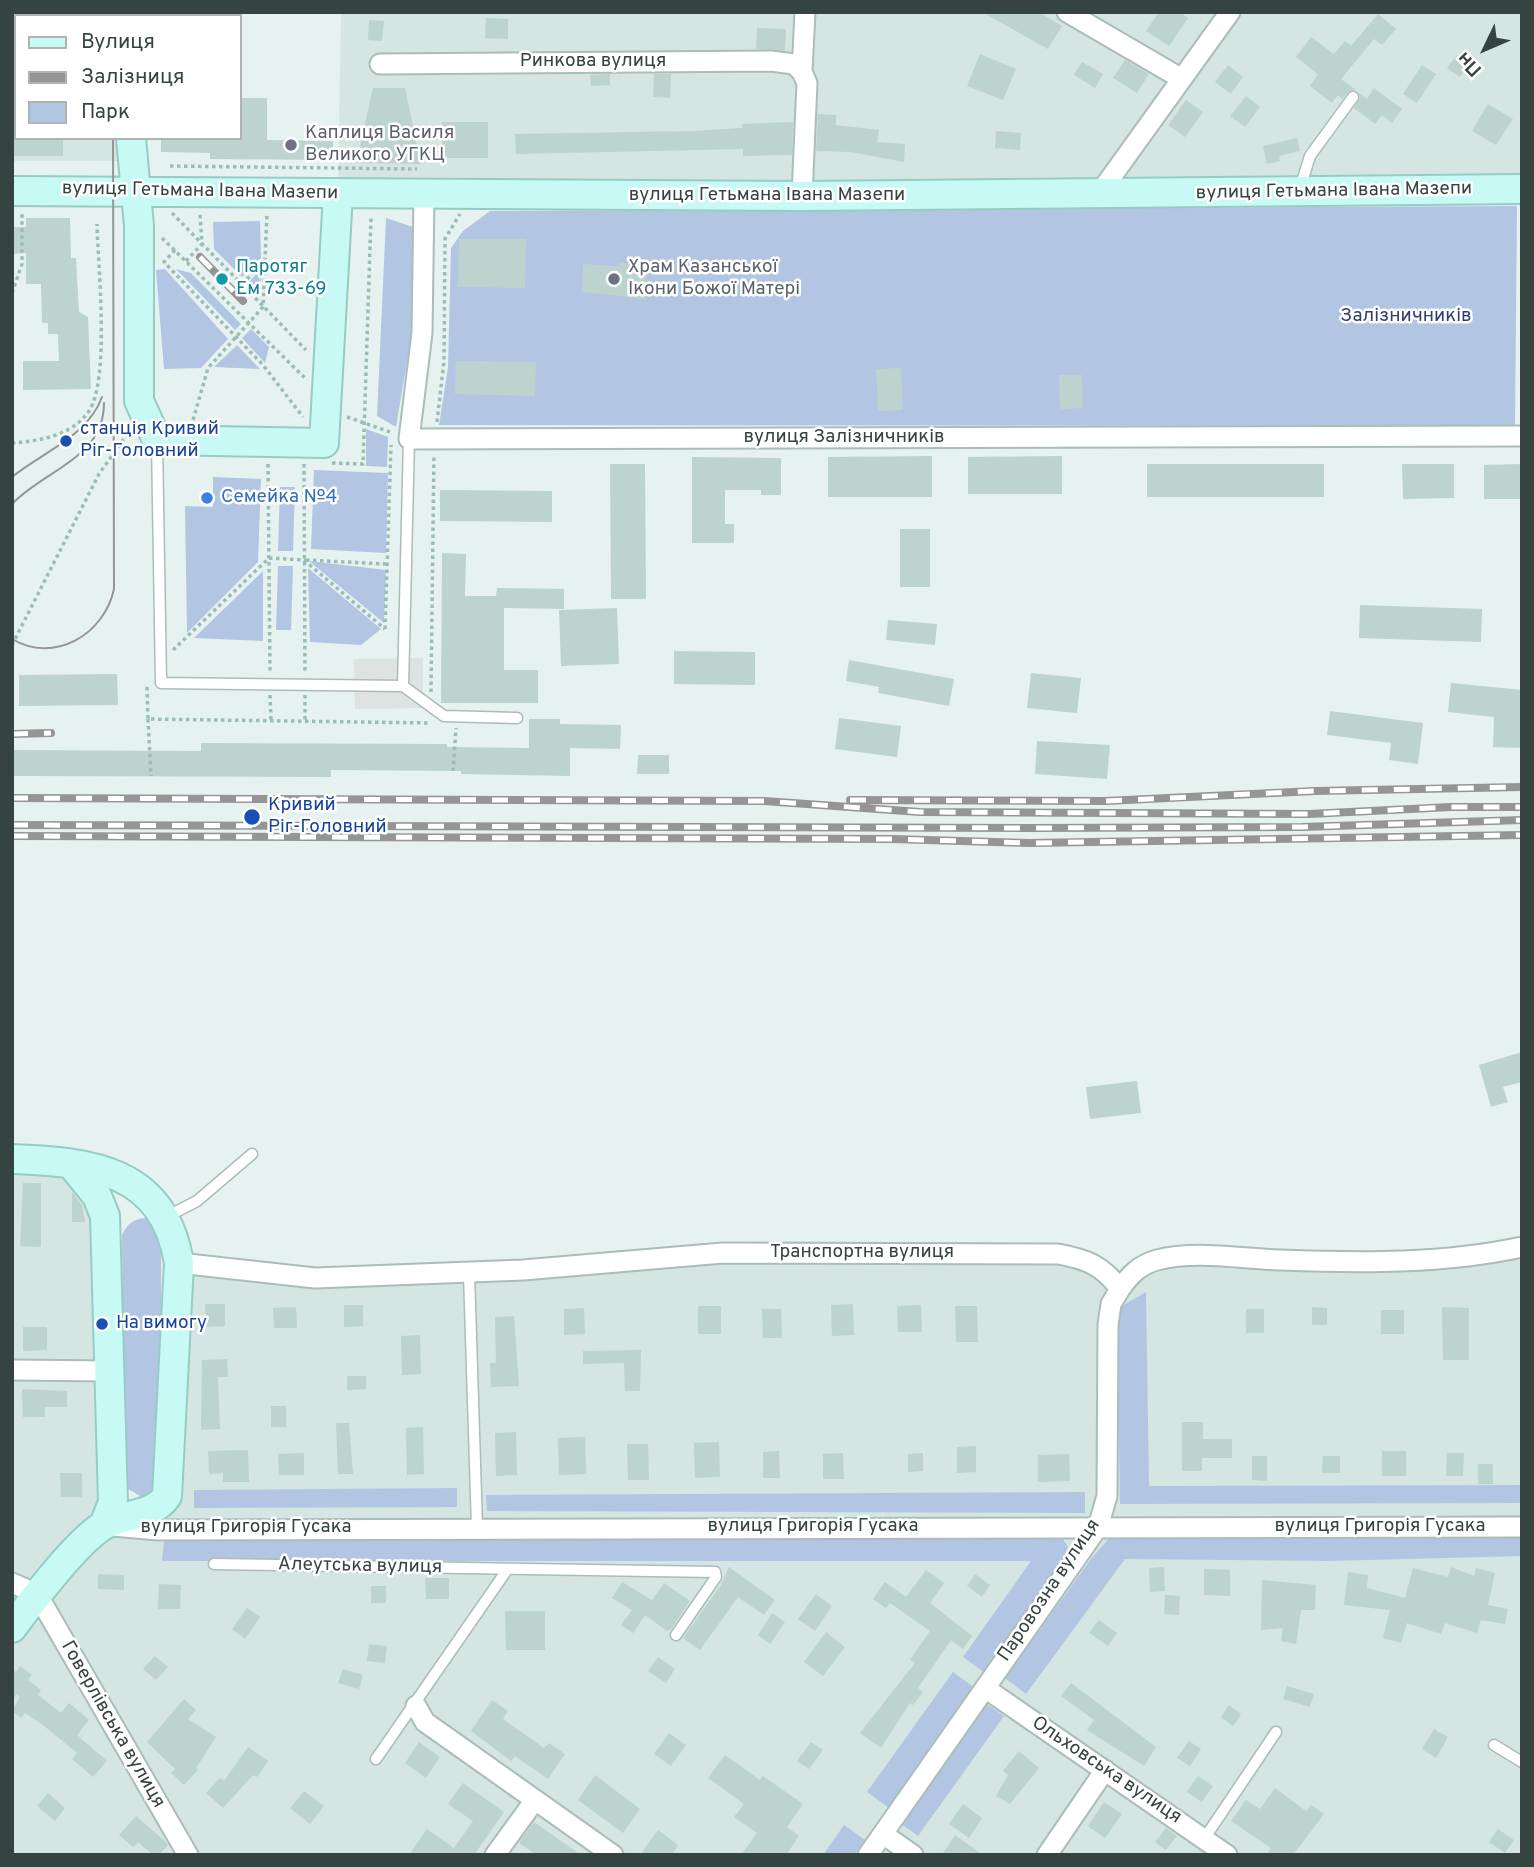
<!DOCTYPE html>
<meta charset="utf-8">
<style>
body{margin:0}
#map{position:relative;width:1534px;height:1867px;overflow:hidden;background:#e6f2f0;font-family:Overpass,sans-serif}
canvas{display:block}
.frame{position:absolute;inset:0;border:14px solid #364441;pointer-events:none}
.legend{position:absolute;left:14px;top:14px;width:228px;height:126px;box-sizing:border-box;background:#fff;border:2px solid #afb4b3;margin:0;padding:9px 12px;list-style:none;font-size:21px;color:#364441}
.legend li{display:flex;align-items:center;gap:14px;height:35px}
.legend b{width:35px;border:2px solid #afb4b3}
.north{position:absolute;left:1450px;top:14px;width:70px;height:70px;-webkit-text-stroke:5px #fff;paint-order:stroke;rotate:226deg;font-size:19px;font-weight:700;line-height:28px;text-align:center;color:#364441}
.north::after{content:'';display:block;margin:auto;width:24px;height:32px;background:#364441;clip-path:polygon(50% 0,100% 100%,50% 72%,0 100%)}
</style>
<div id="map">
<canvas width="1534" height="1867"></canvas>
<div class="frame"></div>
<ul class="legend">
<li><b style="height:9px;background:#c8faf5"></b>Вулиця</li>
<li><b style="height:9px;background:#959595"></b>Залізниця</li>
<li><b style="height:19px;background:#b2c6e3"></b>Парк</li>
</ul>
<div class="north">Пн</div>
</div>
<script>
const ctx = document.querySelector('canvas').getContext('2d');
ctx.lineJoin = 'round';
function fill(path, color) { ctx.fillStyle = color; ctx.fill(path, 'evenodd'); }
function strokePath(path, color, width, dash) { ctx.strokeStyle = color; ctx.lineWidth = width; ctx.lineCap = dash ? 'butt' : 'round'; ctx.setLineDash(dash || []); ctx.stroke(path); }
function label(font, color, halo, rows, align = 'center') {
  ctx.font = font + ' Overpass,sans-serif'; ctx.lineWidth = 5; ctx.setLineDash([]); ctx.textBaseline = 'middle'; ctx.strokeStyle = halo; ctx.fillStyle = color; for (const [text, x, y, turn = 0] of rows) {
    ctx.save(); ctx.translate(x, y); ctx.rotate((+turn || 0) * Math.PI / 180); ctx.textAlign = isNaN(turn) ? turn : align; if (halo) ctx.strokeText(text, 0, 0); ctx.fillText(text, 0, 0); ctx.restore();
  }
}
fill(new Path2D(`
 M12,12H128V16H16V138H131L132,161H12Z
 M341,12H1522V189L338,193Z
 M12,1159L46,1161L97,1196L113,1502L152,1509L179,1263L315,1278L723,1253L1058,1254L1120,1288L1144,1264L1522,1247V1855H12Z`), '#d5e5e2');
fill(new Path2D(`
 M1517,206L1515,426L439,425L448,367L451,248L463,231L490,211Z
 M386,218L413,227C422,294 407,361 396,427L377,416Z
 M260,221L261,258L242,277L214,249L213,222Z
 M165,269L228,339L201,368L164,369L156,270Z
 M176,269L191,273L241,324L235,330Z
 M261,269L260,297L247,284Z
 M251,329L269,347L265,363L242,338Z
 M237,345L260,369L214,367Z
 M366,429L388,437L387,467L366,466Z
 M314,470L388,473L386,553L311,549Z
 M213,477L261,479L258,562L187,633L185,506L213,507Z
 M280,487H295L293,551H278Z
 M309,561L386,570L384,623Z
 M278,566H293L291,630H276Z
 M308,568L381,629L361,645L310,642Z
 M263,571V641L194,638Z
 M146,1218L155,1224L161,1238L162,1470L157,1491L144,1498L128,1489L124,1466L122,1235C128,1223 133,1219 146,1218Z
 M1146,1292L1149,1486L1522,1485V1503L1120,1504L1117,1309Z
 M457,1488V1507L194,1508V1490Z
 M1085,1492V1513L487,1511L486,1495Z
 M1522,1533V1556L1329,1561L1125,1559L1026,1694L1005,1678L1091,1559L1111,1536Z
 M1050,1538L1063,1539L1071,1553L985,1673L963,1657L1031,1561H162L164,1541Z
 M953,1672L975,1688L889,1808L867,1792Z
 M982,1701L1004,1716L918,1836L896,1820Z
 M844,1825L865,1840L854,1855H823Z`), '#b2c6e3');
fill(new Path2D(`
 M423,658V708L355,709L354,659Z`), '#dee3e2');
fill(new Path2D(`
 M982,12H1039L1062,26L1048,49Z
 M1159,12H1180L1188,18L1169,46L1146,31Z
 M1378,14L1396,29L1382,45L1374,39L1341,79L1356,90L1349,91L1342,99L1338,95L1332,103L1310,86L1318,74L1296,57L1311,37L1334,54L1345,41L1351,46Z
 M486,18L508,19V39L485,38Z
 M369,20L384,21L382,41L368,40Z
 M757,28L786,29L785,51L756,49Z
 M980,54L1016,69L1003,100L967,86Z
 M1457,55L1469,64L1460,77L1447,68Z
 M1125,60L1149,74L1137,93L1113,78Z
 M1082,62L1103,74L1095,88L1074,75Z
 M1228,65L1243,77L1231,94L1215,82Z
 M1422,65L1436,74L1417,103L1403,94Z
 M610,74V85L591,86L590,75Z
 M654,74H671L670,98L653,97Z
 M373,88H405L421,164L356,163Z
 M1374,88L1402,109L1392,123L1382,115L1375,124L1354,108L1360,98L1359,93L1367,99Z
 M1246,96L1260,107L1245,127L1230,116Z
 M240,98H267V140L333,141V160L210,159V153L161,152V138H240Z
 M1186,100L1203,112L1185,137L1168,125Z
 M1488,104L1513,119L1496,145L1472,131Z
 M818,114L836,115V125L879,130L877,142L905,144L904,162L851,152L816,151Z
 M442,122H488V158H442Z
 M793,122L792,155L743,156V149L516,154L515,134L693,131L742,128V124Z
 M996,131L1021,133L1020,150L995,148Z
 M12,138H63V156H12Z
 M1297,138L1300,151L1279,156L1280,161L1267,164L1263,146Z
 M26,218H70L71,258H76L79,312L88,317L91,389L23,390V361H59L58,334H48V323H42L41,284H26V253L12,254V227H26Z
 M459,239H526L525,288L458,287Z
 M619,263L647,264L646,299L582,292L583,264L619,266Z
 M456,361L536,362L535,396L455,394Z
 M901,368L903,410L878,411L876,369Z
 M1059,375H1082L1083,408L1060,409Z
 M932,456V497H828V457Z
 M1062,456V494H968V457Z
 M692,457L781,458V495H761V490H725V524H734V543H692Z
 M610,464H645L646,599H611Z
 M1147,464H1324V497H1147Z
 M1402,464H1454V498L1403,499Z
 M1522,464V499H1484V465Z
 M440,490L552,491V522L440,521Z
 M900,529H930V587H900Z
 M442,553L466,554L465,596H496L497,588L564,589V609L504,608V670H538V703H441Z
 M1360,605L1482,609L1481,642L1359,638Z
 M617,608L619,664L561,666L559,610Z
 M888,620L937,624L935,645L886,640Z
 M674,651L755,652V685L674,684Z
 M849,660L954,679L949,706L878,693L879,687L846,681Z
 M1031,673L1081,678L1077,713L1027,708Z
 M117,674L118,705L19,706V675Z
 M1451,683L1522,690V748L1493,747L1494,717L1448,712Z
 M1330,711L1423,723L1418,764L1389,760L1391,743L1327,735Z
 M839,718L901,726L897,757L835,749Z
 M529,719H560V724L621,725L620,749L570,748V776L461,774V771L331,770V777L12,776V750L201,751V743L447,744V747L529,748Z
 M1037,741L1110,745L1107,779L1035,774Z
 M638,755H669V774H637Z
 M1522,1052V1082L1503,1087L1508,1102L1491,1107L1479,1065Z
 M1137,1081L1141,1113L1090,1119L1086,1087Z
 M23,1183H41V1247L20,1246Z
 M72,1192L82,1205L85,1222H72Z
 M205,1304H225V1326L206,1327Z
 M853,1304L854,1335L832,1336L831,1305Z
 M344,1305H363V1326L344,1327Z
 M921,1305L922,1332H898L897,1306Z
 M698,1306H721V1334H698Z
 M955,1306H977L978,1342H956Z
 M296,1307L297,1328H274L273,1308Z
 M1312,1307L1327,1308V1325H1312Z
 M1442,1307L1469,1308V1360H1443Z
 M584,1308L585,1334L564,1335V1309Z
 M762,1309H781L782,1338H763Z
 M1246,1309H1264V1333H1246Z
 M1381,1310H1404V1334H1381Z
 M514,1316L519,1386L491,1387L490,1363H496L495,1317Z
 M23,1327H47V1350L23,1351Z
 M420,1335L421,1374L402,1375L401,1336Z
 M641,1350L640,1391H625L624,1363L583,1364V1351Z
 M227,1359L228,1377H218L220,1429L201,1430L202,1360Z
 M347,1376H366V1389L347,1390Z
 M22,1389L67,1391V1407H45V1417H23Z
 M271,1406H286V1427H271Z
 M1182,1422H1203V1439H1232V1458H1202V1471H1182Z
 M336,1423H349L353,1474H338Z
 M423,1427L424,1474L407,1475L406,1428Z
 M516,1432L517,1475L496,1476L495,1433Z
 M585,1437L586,1474L559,1475L558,1438Z
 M719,1442L720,1477L695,1478L694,1443Z
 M627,1444H648L649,1480H628Z
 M976,1446V1472L957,1473V1447Z
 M248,1450L249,1482H223V1473L209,1474L208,1451Z
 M779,1451L780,1478H763V1452Z
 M1382,1451H1406V1476H1382Z
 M304,1453V1475H279L278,1454Z
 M843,1453L844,1479H823V1454Z
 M923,1453V1471L908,1472V1454Z
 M1447,1453H1464L1463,1476H1446Z
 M1069,1454L1070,1481L1038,1482V1455Z
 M1252,1456H1267V1481L1252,1480Z
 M1323,1456H1340V1473H1322Z
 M1478,1464H1493V1484H1478Z
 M60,1473H82V1497H61Z
 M729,1567L775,1600L764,1615L738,1597L700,1650L683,1638L721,1585Z
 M1164,1567L1165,1591L1150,1592L1149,1568Z
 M1451,1567L1474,1576L1476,1568L1495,1573L1488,1605L1508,1609L1505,1624L1481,1620L1477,1633L1445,1623L1441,1634L1407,1623L1401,1643L1383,1638L1390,1610L1344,1605L1348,1572L1368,1575L1367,1588L1405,1598L1413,1568L1448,1577Z
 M1204,1569L1230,1570V1596L1204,1595Z
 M926,1570L944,1583L930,1603L972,1636L963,1649L951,1640L918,1688L923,1692L913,1705L910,1703L881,1748L860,1733L915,1663L910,1660L930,1631L890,1603L886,1608L873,1599L885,1582L906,1597Z
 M98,1574L124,1575V1590L98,1589Z
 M975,1574L990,1585L982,1597L967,1586Z
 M425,1578H449V1599H426Z
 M1262,1580L1316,1585L1315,1610H1301L1296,1644L1281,1641L1283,1628L1261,1630Z
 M622,1582L652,1600L664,1583L690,1601L671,1629L667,1631L645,1615L633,1633L621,1625L632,1610L612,1598Z
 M159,1584L181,1585L180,1609H158Z
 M371,1586H386V1603H371Z
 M816,1594L832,1606L815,1631L798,1619Z
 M1165,1595L1180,1596L1179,1615L1164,1614Z
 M247,1608L260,1617L245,1639L232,1629Z
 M505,1611H545V1650H506Z
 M772,1613L785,1622L770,1644L758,1635Z
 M1099,1620L1117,1633L1108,1646L1089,1633Z
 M826,1632L845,1647L823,1676L804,1662Z
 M369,1644L387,1646L385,1663L367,1661Z
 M155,1656L168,1667L156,1680L143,1669Z
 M658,1657L675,1669L666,1683L648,1671Z
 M20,1666L32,1675L28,1680L41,1690L38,1695L61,1713L69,1703L89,1720L77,1735L107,1761L93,1777L72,1759L77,1753L43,1725L25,1713L21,1718L12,1711L20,1697L17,1694L12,1700V1669L16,1672Z
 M343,1669L363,1675L359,1689L338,1683Z
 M1071,1683L1156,1747L1144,1766L1087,1730L1094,1720L1061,1696Z
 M1287,1686L1314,1694L1310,1707L1283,1699Z
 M184,1699L196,1710L188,1719L216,1737L196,1768L198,1770L184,1785L171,1773L175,1769L147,1742Z
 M492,1700L508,1711L503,1719L544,1748L549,1743L565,1754L548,1779L515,1756L511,1761L471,1731Z
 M1229,1705L1241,1714L1233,1726L1221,1717Z
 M1434,1729L1448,1737L1436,1758L1422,1749Z
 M669,1733L686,1745L671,1766L654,1754Z
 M1189,1741L1201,1749L1190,1766L1177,1758Z
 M419,1742L440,1757L426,1778L405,1763Z
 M811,1742L823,1750L809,1769L797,1761Z
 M248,1747L268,1761L257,1777L253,1775L223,1808L206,1793L220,1778L224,1781Z
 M1019,1751L1039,1768L1010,1804L996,1796L1008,1775L1003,1771Z
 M725,1755L760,1780L763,1776L803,1804L787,1827L799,1836L786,1855H741L757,1833L734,1817L744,1804L708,1778Z
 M595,1775L640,1809L623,1833L578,1800Z
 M1198,1776L1213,1786L1202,1802L1187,1792Z
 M463,1783L504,1812L474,1855H409L427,1829L454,1848L473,1821L448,1804Z
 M1275,1788L1306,1811L1311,1805L1324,1814L1293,1855H1266L1271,1848L1231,1821L1246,1800L1260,1809Z
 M304,1791L324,1806L310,1824L290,1808Z
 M48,1793L65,1808L55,1821L37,1806Z
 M1104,1802L1122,1814L1105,1838L1088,1826Z
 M963,1804L982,1818L969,1838L949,1824Z
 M136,1816L166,1842L168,1845L159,1855H153L138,1842L133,1847L119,1835Z
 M534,1822L554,1836L581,1855H537L519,1843Z
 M1166,1828L1177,1836L1166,1850L1155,1842Z
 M1498,1829L1514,1840L1505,1853L1489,1842Z
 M658,1830L678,1845L672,1855H640Z
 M955,1835L983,1855H942Z`), '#bdd3cd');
const lane = new Path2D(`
 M12,70H16
 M1300,188L1310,156L1353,97
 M157,441L161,683L403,686L444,716L517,718
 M403,686L409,439
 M166,1217L197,1201L252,1154
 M469,1273L477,1528
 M214,1564L715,1572L716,1577L676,1635
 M1494,1745L1522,1762
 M376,1759L507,1570
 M1204,1839L1276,1732`);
const street = new Path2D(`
 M1067,12L1182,79
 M380,64L771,61L794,64L802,72
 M1099,194L1230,12
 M424,195L422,333L409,439L1522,436
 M802,196L807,83L802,72L805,12
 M179,1263L315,1278L523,1270L723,1253L1058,1254C1086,1259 1102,1265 1120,1289C1130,1275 1139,1265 1157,1260C1196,1250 1241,1259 1280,1260C1360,1263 1444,1264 1522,1247
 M12,1370L110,1371
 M113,1526L158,1530L1522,1527
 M12,1583L37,1594L188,1855
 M985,1688L1227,1855
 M416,1706L425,1722L613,1855
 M883,1834L913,1855
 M495,1855L535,1800
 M868,1855L1098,1527L1107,1496L1108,1325L1111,1304L1120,1289
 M1047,1855L1105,1770`);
const secondary = new Path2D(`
 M128,12V16
 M131,138L139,226V401L157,440L324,443L338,193
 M12,191L802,196L1522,189
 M12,1159C92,1162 164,1170 179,1263L167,1496C153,1517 124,1513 104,1525C76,1542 32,1601 12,1628
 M71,1164L97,1196L105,1216L113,1502L104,1525`);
strokePath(lane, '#aabdb9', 13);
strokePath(street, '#aabdb9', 23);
strokePath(secondary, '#97ccc4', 32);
strokePath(new Path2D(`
 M170,166L417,169
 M172,213L306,350
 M162,238L307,380
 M175,250L164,262L263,365L303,417
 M186,261L202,244L200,214
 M242,284L264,262
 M12,293L22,264V211
 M347,417L393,433
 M193,420L208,368L263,307L267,213
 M437,422L444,361L445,239L460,214
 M12,443C39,441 72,436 89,411C110,378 98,267 97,224
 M332,463L363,464L371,217
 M268,464L270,673
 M304,464L305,674
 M306,560L386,564
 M385,629L391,445
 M12,645L99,474L130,430
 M173,650L269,558L304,560L385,629
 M147,687L148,719L430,723
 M431,692L434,454
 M270,695L271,721
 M305,695V721
 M148,719L151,776
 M453,771L456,728`), '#9cbdb6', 3.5, [3.5, 3.5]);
strokePath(lane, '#fff', 10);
strokePath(street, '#fff', 19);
strokePath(secondary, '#c8faf5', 28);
strokePath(new Path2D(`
 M102,12V16
 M12,477C43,452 88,436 102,397
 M12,504C45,469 104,459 104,403
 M12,639C54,664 104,635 114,589L113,138`), '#959595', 2);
const rail = new Path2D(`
 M200,257L243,301
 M12,734L51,733
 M12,798L764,801L920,812L1309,814L1451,807H1522
 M850,800L1105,801L1315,791L1522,787
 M12,825L1032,828L1302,827L1522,820
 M12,836L893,839L1029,843L1522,835`);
strokePath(rail, '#959595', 8);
strokePath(rail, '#fff', 5, [16]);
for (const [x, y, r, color] of [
 [291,145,7,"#6b7280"],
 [222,279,7,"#0f9aa8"],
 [614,279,7,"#6b7280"],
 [66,441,7,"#1a4fb4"],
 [207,498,7,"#3f7fe0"],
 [252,817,9,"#1a4fb4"],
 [102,1324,7,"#1a4fb4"]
]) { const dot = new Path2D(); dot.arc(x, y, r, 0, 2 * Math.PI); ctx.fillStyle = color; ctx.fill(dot); strokePath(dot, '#fff', 2.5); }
label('19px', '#364441', '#fff', [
 ["Ринкова вулиця",593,62],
 ["вулиця Гетьмана Івана Мазепи",200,192,1],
 ["вулиця Гетьмана Івана Мазепи",1334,192,-1],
 ["вулиця Гетьмана Івана Мазепи",767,196],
 ["вулиця Залізничників",844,438],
 ["Транспортна вулиця",862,1253],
 ["вулиця Григорія Гусака",813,1527],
 ["вулиця Григорія Гусака",1380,1527],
 ["вулиця Григорія Гусака",246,1528],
 ["Алеутська вулиця",360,1567,1],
 ["Паровозна вулиця",1050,1591,-56],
 ["Говерлівська вулиця",112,1725,60],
 ["Ольховська вулиця",1106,1771,34]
]);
label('19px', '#5b616d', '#fff', [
 ["Каплиця Василя",305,134],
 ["Великого УГКЦ",305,156],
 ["Храм Казанської",628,268],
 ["Ікони Божої Матері",628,290]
], 'left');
label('19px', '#0d838f', '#fff', [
 ["Паротяг",236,268],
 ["Ем 733-69",236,290]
], 'left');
label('19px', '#2e3e72', '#fff', [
 ["Залізничників",1406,317]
]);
label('19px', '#164399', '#fff', [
 ["станція Кривий",80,430],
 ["Ріг-Головний",80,452],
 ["Кривий",268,806],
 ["Ріг-Головний",268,828],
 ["На вимогу",116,1324]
], 'left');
label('19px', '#366cbe', '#fff', [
 ["Семейка №4",221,498]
], 'left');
</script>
